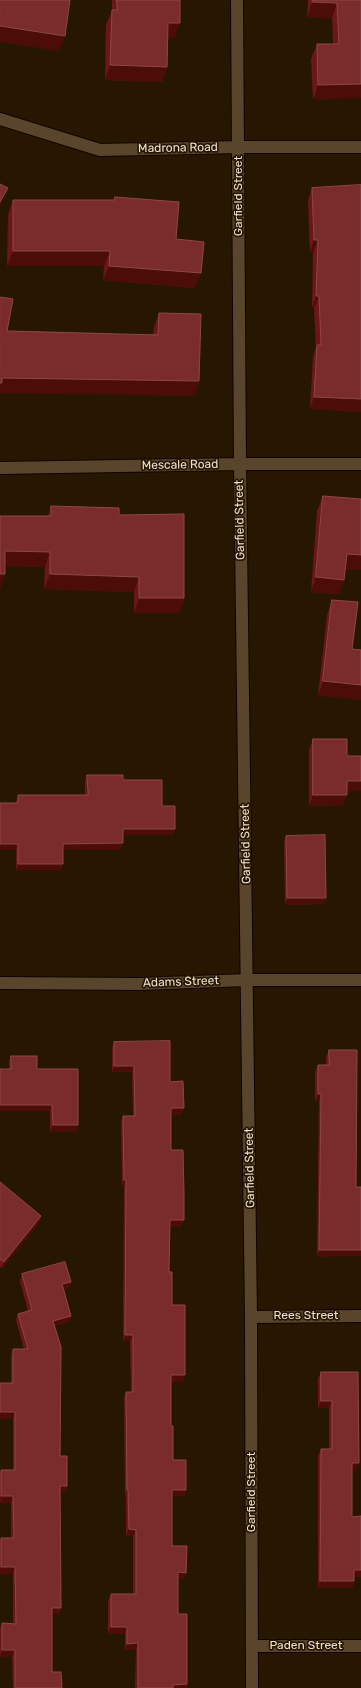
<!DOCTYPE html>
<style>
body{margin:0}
canvas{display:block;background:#281700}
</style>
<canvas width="361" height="1688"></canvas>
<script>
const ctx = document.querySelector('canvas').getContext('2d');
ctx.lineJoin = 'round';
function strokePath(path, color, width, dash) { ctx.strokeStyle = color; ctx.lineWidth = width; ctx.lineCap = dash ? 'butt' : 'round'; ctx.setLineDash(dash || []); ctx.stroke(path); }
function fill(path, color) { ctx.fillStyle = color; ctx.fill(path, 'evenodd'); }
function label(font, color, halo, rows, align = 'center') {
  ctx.font = font + ' Rubik,sans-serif'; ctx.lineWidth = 3.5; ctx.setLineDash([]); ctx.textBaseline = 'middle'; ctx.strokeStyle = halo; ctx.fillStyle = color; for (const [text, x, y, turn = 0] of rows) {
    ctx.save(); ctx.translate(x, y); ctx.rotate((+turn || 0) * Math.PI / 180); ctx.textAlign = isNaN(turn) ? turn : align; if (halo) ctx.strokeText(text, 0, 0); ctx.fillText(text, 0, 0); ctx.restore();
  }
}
const street = new Path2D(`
 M237,0L240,464L251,1317L252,1688
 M0,119L100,150L239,147H361
 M0,468L240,464H361
 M251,1317L361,1316
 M252,1646H361`);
const secondary = new Path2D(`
 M0,983L138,984L248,980H361`);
strokePath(street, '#100300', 14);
strokePath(secondary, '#100300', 14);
strokePath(street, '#58452b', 12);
strokePath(secondary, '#58452b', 12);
fill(new Path2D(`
 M112,0H180L174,38H168L167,67L162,82L105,80L106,25L112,10Z
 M308,0H361L313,100L311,59L317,44H333L332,18L307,17Z
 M361,185V412L310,409L313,357L316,347L314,308H312L313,252H310L308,200L312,188Z
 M115,197L176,239L195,288L103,280L104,266H7L8,215L13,200H114Z
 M159,313L199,381L194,396L7,331L153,335L154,327Z
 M323,496L361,499V570L345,569L339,594L311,592L317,511Z
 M51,506L119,515L184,598L179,613H134V592L44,589L45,567L5,566L0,589V516H48Z
 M332,600L352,649L318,696L327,615Z
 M313,739L347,756H361V791H347L343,805L309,806V750Z
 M87,775L123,780L162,806L173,835H123L121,850H63V864L61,870H16V802L18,795H85V782Z
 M286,836L326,898L323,904L285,905L284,842Z
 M114,1042L170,1082L181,1115H171V1150L181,1227H170L169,1272L172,1305L185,1375L182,1382H171V1426L173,1460L186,1490L184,1496H172V1546L184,1579H178V1614L187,1684L186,1688H135L136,1650H125V1634L108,1633V1601L111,1594H133V1536H126V1496H125L124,1398L126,1392H131L130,1341H123L124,1186H122L121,1123L123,1116H133L132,1072H112V1048Z
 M329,1050L356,1187L317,1257L319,1101H315V1072L318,1065H326V1057Z
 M11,1056L37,1069L78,1125L76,1132H50V1111L9,1069V1062Z
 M0,1182L39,1223L2,1268L0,1267Z
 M22,1274L71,1282L68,1288L63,1290L71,1316L68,1322L54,1326L60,1456L67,1486L64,1492H60L61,1608L58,1614H52V1672L62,1688H13L12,1657H0V1628L2,1623L13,1624V1574H0V1541L1,1538H11V1503H0V1472L1,1470H13V1419H0V1383H11V1356L13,1349H24L16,1320L18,1314L28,1311L20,1281Z
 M321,1372H358L356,1471L352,1470V1517L361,1577H354V1581L352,1588H318V1456L321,1449H329V1408H318V1379Z`), '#6d1617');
fill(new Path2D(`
 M312,2L337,3L332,18L307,17Z
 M168,23H180L174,38H163Z
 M0,26L65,36L59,51L0,42Z
 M110,65L167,67L162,82L105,80Z
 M361,84V98L313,100L318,85Z
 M8,188L2,202L0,207V202Z
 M314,240H318L313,252H310Z
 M13,251H110L104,266H7Z
 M109,266L201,273L195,288L103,280Z
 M316,296H319L314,308H312Z
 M2,378L199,381L194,396L0,393V382Z
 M314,397L361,399V412L310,409Z
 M5,551L50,552L45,567L0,566Z
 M347,554L361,555V570L341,569Z
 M0,574H5L0,589Z
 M50,574L139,577L134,592L44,589Z
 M316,577L344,580L339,594L311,592Z
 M139,598H184L179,613H134Z
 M323,681L361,685V700L318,696Z
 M347,781H361V791H343Z
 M313,795H347L343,805L309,806Z
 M123,829H175L173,835H121Z
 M123,843L121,850H60L63,844Z
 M0,844H18L16,850H0Z
 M18,864H63L61,870H16Z
 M287,898H326L323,904L285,905Z
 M114,1066H134L132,1072H112Z
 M318,1094H321L319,1101H315Z
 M0,1105H52L50,1111H0Z
 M171,1108H184L181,1115H168Z
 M53,1125H78L76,1132H50Z
 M124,1180H126L124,1186H122Z
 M41,1216L39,1223L2,1268L4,1262Z
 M170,1220H184L181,1227H168Z
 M319,1250H361V1256L317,1257Z
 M71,1282L68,1288L59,1291L62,1284Z
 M71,1316L68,1322L50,1327L53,1321Z
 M125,1335H133L130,1341H123Z
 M171,1375H185L182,1382H168Z
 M321,1401H332L329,1408H318Z
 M0,1412H15L13,1419H0Z
 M352,1463H359L356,1471L350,1470Z
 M60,1486H67L64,1492H58Z
 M127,1490H128L126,1496H125Z
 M172,1490H186L184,1496H170Z
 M1,1496H13L11,1503H0Z
 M129,1529L136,1530L133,1536H126Z
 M1,1567H15L13,1574H0V1571Z
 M354,1570H361V1577H351Z
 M178,1572L186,1573L184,1579H176Z
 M320,1581H354L352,1588H318Z
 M52,1608H61L58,1614H50Z
 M111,1627H127L125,1634L108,1633Z
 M138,1643L136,1650H125L127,1644Z
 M2,1650H15L12,1657H0Z
 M187,1684L186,1688H172L173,1685Z`), '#4b0d05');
const building = new Path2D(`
 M0,0H70L65,36L0,26Z
 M117,0H180V23H168L167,67L110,65L112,10H117Z
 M313,0H361V84L318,85L317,44H339L337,3L312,2Z
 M0,184L8,188L0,202Z
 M361,185V399L314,397L317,345H321L319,296H316L318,240H314L312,188Z
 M115,197L179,202L176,239L204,242L201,273L109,266L110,251H13V200H114Z
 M0,297L13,299L7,331L158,335L159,313L201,314L199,381L2,378V383H0Z
 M323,496L361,499V555L347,554L344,580L316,577Z
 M51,506L119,508V515L184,514V598H139V577L50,574V552L5,551V574H0V516H51Z
 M332,600L358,602L352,649L361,650V685L323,681Z
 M313,739H347V756H361V781H347V795H313Z
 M87,775H123V780H162V806H175V829H123V843L63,844V864H18V844H0V803H18V795H88Z
 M325,835L326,898H287L286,836Z
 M170,1041V1082L183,1081L184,1108H171V1150H183L184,1194V1220H170L169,1272H172V1305H185V1375H171V1426H173V1460H186V1490H172V1546H187L186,1573L178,1572V1614H187V1684L173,1685V1688H138V1643L127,1644V1627H111V1594H136V1530L129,1529L128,1490H127L126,1392H133V1335H125L126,1180H124L123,1116H135L134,1066H114V1042Z
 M329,1050H357L356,1187H361V1250H319L321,1094H318V1065H329Z
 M11,1056H37V1069H78V1125H53L52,1105H0V1069H11Z
 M0,1182L41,1216L4,1262L0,1259Z
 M65,1262L71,1282L62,1284L71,1316L53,1321L61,1347L60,1456H67V1486H60L61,1608H52V1672H61L62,1688H15V1650H2V1623L16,1624L15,1567H1V1538H14L13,1496H1V1470H15V1412H0V1383H13V1349H28L18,1314L32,1310L22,1274Z
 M321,1372H358L359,1463H352V1517L361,1516V1570H354V1581H320L321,1449H332V1401H321Z`);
fill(building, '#7a2c2b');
strokePath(building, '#8c4845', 1);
label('12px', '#ece1d2', '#281700', [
 ["Madrona Road",178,148,-1],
 ["Garfield Street",239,196,-90],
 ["Mescale Road",180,465,-1],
 ["Garfield Street",240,520,-91],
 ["Garfield Street",246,844,-91],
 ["Adams Street",181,982,-2],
 ["Garfield Street",250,1168,-91],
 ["Rees Street",306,1316],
 ["Garfield Street",252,1492,-90],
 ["Paden Street",306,1646]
]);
</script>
